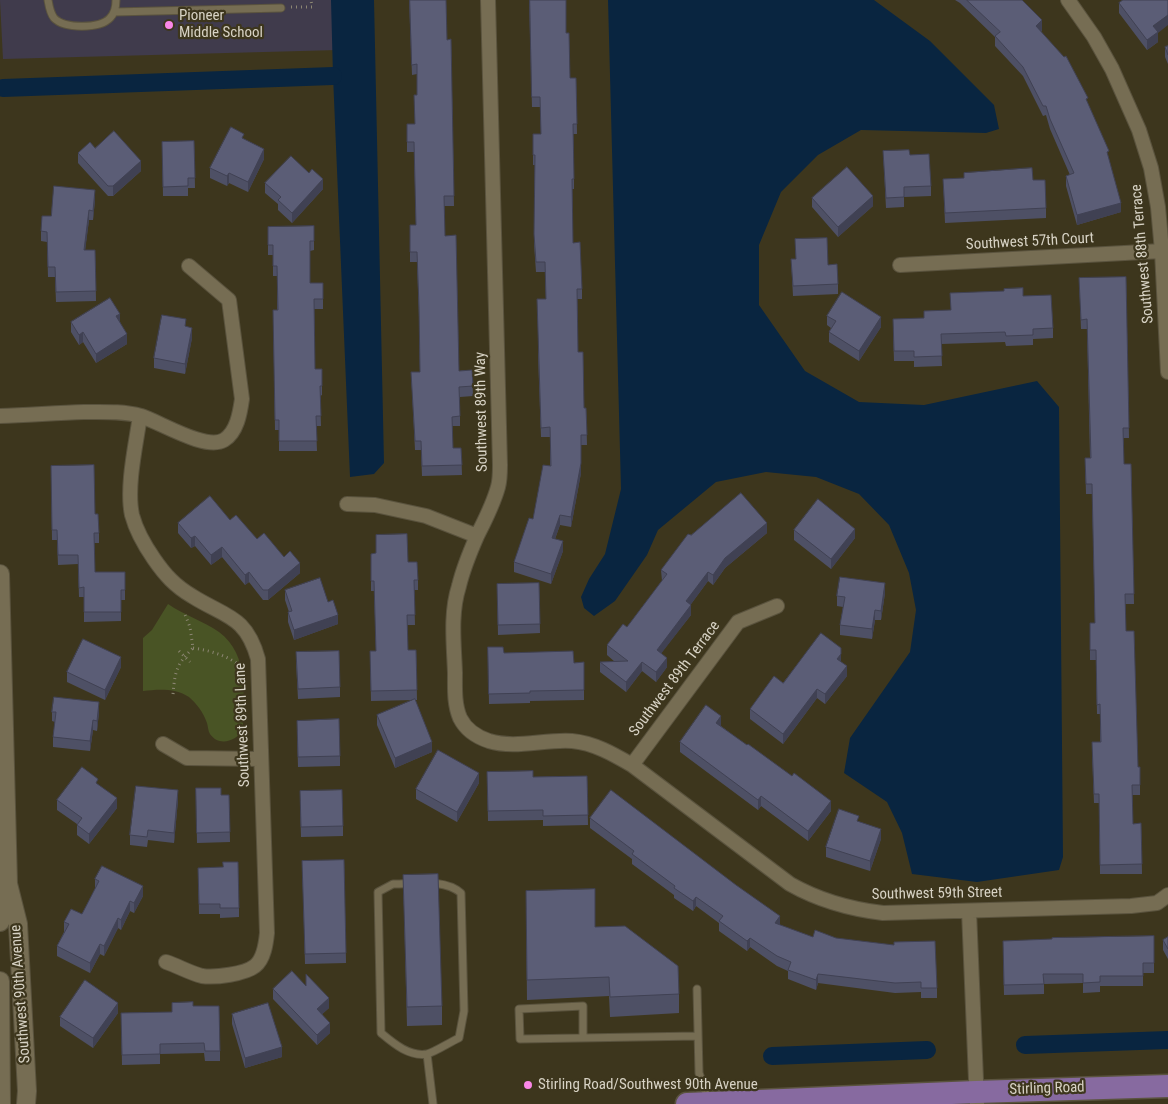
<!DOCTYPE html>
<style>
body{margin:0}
canvas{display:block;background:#3d361d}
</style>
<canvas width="1168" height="1104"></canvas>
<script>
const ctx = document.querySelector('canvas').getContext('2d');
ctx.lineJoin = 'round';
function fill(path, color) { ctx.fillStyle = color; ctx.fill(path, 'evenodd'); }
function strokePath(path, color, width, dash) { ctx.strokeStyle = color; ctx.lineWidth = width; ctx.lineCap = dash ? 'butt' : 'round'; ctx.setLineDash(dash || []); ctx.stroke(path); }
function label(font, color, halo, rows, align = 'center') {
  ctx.font = font + ' "Roboto Condensed",sans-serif'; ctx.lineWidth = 4.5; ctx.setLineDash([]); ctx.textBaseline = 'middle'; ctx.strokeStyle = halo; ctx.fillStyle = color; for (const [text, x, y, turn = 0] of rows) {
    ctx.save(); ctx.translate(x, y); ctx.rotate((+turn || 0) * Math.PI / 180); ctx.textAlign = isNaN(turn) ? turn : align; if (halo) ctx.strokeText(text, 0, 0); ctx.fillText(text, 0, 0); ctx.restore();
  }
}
fill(new Path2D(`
 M0,0H337L338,50L3,59Z`), '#403b4c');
fill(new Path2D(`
 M168,604C184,615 203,621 219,632C250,655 243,696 243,730C236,741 219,747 210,734C208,731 208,726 207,723C203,712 197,704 189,697C176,688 158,689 143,691V638L152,630Z`), '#495425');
fill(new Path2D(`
 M331,0H374L384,463L374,474L350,477L333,76Z
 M608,0H874L930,41L994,105L999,129L986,133L861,130L818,155L781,192L759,245V305L805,371L859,402L924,405L1037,381L1059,407L1063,857L1059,870L977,882L912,874L902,833L887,802L844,773L850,738L910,652L916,610L909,573L889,525L859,494L816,477L766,472L716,482L658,530L647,555L615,601L594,616L584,608L581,597L589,579L605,554L621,489Z`), '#092540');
strokePath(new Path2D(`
 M3,88L333,76
 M1025,1045L1168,1040
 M772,1056L927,1050`), '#092540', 18);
const service = new Path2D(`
 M48,0C49,6 50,13 54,18C64,29 100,29 110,18C115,13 116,6 116,0
 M114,12L281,8
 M393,884C415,884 444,878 461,893L464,1011L459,1038C450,1042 435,1052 427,1054C409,1057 393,1043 381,1033L378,892Z
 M697,989L699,1073L708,1099
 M583,1038V1006L519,1009L520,1039L698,1036
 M427,1054L433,1104`);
const minor = new Path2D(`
 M488,0L500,465C500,472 500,480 498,487C493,505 485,520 477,536C470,552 463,569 459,586C450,614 454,644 455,673C455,688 454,704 460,718C466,730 477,737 489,741C515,749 545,739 572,741C594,743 613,754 632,765L790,884C820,901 849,909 883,913L1131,906L1157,903L1168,895
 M1068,0L1094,37L1112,69L1139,130L1151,168L1158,207L1162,251L1168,372
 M900,265L1162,251
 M0,416C28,415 56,413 84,412C103,412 123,411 141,416C160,422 206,451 224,440C237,432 240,413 242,399L229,300L189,266
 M140,416C136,444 126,487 132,515C136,530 145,546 154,559C165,575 175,586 192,596C225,617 246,615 258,659L267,933C266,943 264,959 255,966C245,974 215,978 202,976C190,973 178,966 166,962
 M347,504L375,505L426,516L477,536
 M163,744L187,758L260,759
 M632,765L738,622L777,606
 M969,911L977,1104`);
const tertiary = new Path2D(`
 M0,574L8,884L18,924L27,1091L26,1104
 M0,922L7,890
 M0,981L1,1104`);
const primary = new Path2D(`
 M687,1104L976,1092L1168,1086`);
strokePath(service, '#5a533e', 9);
strokePath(minor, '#5a533e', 16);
strokePath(tertiary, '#5a533e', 20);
strokePath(primary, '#5a533e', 25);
strokePath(new Path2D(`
 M291,7H312L311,0
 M193,648C212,651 229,656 243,668
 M179,651L190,662
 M173,694C175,670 177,664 193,648L190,627L184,612`), '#8c8673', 3, [1, 4]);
strokePath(service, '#766d53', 7);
strokePath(minor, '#766d53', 14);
strokePath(tertiary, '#766d53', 18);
strokePath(primary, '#876aa0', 22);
fill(new Path2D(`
 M409,0L447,40L451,39L454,206H444L445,236L459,371L472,370L473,396L460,397V426H452L453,448H461L462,475L422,476L421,450H415L411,372H420L419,317L417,262H410V225H416L414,152H407V124H415L417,95V74L412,75Z
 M529,0L566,33L570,78H576L577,134H573L574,179V189H572L573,243L582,289V299H577L578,352L584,408H586L587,445H581V473L571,527L560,525L555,539L563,551L551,584L514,572V562L533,519L550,466V437H541L538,355L546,299L545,272H536L534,244L535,165H533V134H541L540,107H532Z
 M955,0H1022L1042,30L1041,32L1088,104L1109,160L1121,212L1077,225L1066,186V176L1070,175L1050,129L1046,115L1043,116L1023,76L995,46V37L960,3Z
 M1119,3L1158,33V42L1147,50L1119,13Z
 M1168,46V64L1165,57V47Z
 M244,139L264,159L248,192L229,183L227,186L210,178V168Z
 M194,141L195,188H188V196H163L162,142Z
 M95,148L141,171L113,196H108L78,163V153Z
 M883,151L910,155L931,186V196L904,197V207L886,208Z
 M943,179L1033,180L1046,208V218L945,223Z
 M265,183L323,189L292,223L278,210V204L265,193Z
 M812,198L873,206L838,237L812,207Z
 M95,200L93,220H89L85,250H95L96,301L56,302L55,277H48L47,242L41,241V231L51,216Z
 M268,227L314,241V250L310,251V283L323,299V309H314L315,369H322V395L320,396L321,426H316L317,451H279V430H275L273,310H277V276H273V255H268Z
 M795,239L838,284V294L793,296L791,259H796Z
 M1126,277L1129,438H1123L1124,464H1131L1134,604H1125L1126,631L1138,767H1140V795H1132L1133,824L1141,823L1142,874H1100L1099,803H1094L1092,752V742H1100V714H1097L1096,660H1090V623H1095L1092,494H1086L1085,458H1090L1087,329H1081L1079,278Z
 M1023,296L1053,328V338L1033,339V345L1006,346L1005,342L941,344L942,366L914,367V361H894L893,329L951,310Z
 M827,316L881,327L859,361L829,342V332L831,328L827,325Z
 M71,322H120L127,344L96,363L83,342L79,345L71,332Z
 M186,327L192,338L185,374L154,368V358Z
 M51,466L95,514L99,533V543H94L95,572H125V600H121V621L84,622V597H79L78,564L58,565L57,540H52Z
 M230,520L284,557L300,573L268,600H263L249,582L245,585L222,557L211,565L195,546L191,548L178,533V523Z
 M794,530L855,538L831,569L794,540Z
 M767,533L725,568L713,585L708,581L691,604V615L661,653L667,667L656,682L642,671L626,692L600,672V662H615L607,655V645L627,627L662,581L661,570L691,535Z
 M371,554L408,562L418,580V590H414L415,625H407L408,650H416L417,700H415L432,752L395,768L377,725V715L414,700L371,701L370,651H376L374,591H371Z
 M539,583L540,633L498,635L497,584Z
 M285,590L328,602L338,624L294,640L288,622V612H289L285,600Z
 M885,593L881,620H875L872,639L840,635V625L843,607L837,606V596Z
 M488,647L504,653L574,663L584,662V700L530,701V703L489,704Z
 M296,662L340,687V697L298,699Z
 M841,662L847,676L825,704L817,698L783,744L750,719V709L783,683Z
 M121,667L105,700L67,682V672Z
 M52,712H99L97,731L93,730L90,751L53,747V737L55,722L52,721Z
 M721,726L831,811L808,841L761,806L758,810L680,752V742Z
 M297,731L340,756V766L298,767Z
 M487,772L533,777L587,776L588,825L543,826V820L488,821Z
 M479,783L457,822L416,799V789Z
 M98,785L117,808L89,844L77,835V824L57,810V800Z
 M196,788L221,795H229L230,842L197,843Z
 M178,800L174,843L148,840L147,847L130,845V835Z
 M300,801L343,826V836L301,837Z
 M590,818L780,925L937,988V998H921V992L895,993L818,983L816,990L788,979V971L777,966L750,947L747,951L719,931V923L696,906L693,911L674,898V895L632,864V859L590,828Z
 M859,822L881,839L870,871L826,857V847Z
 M344,860L346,963L305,964L302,861Z
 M198,868L239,908V917L220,918V914H199Z
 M403,875L442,1006V1025L407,1026Z
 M95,879L143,896L134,913L130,911L121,930L118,928L104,956L100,954L90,973L57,956V946L64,932V922L82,914L95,889Z
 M526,910L679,994V1013L610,1017L609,996L527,1000Z
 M1154,936V973H1143V986H1100V992L1083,993V983L1044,984V994L1004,995L1003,951Z
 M1168,937V959L1163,950V940Z
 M306,986L329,1008L322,1014L330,1033L317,1045L273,999V989Z
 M193,1006L220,1051V1061H205L204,1053L160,1054V1064L122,1065L121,1013L172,1012Z
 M118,1013L93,1048L60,1026V1017Z
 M232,1014L282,1057L245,1068L232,1024Z`), '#4e5065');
fill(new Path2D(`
 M1168,15V25L1158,33V42L1147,50V40L1153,26Z
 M1042,20V30L1036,36V26Z
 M264,149V159L248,192V182Z
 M141,161V171L113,196V186Z
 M229,173V183L227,186V176Z
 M323,179V189L292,223V213Z
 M95,190V200L93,220V211Z
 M873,196V206L838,237V227Z
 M1121,203V212L1077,225V215Z
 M89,210V220L84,260V250Z
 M120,314V324L116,316Z
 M881,317V327L859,361V351Z
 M192,328V338L185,374V364Z
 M83,332V342L79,345V335Z
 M127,334V344L96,363V354Z
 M581,463V473L571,527V517Z
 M560,515V525L552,547V538Z
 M767,523V533L725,568L713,585V575L725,558Z
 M855,529V538L831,569V559Z
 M195,536V546L191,548V538Z
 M563,541V551L551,584V574Z
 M222,547V557L211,565V555Z
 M300,563V573L268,600V590Z
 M249,572V582L245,585V575Z
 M708,572V581L686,611V601Z
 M885,583V593L881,620V611Z
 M691,605V615L657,659V650Z
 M875,610V620L872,639V629Z
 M338,615V624L294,640V630Z
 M841,654V663L837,659Z
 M121,657V667L105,700V690Z
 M667,658V667L656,682V672Z
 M642,662V671L626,692V682Z
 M847,666V676L825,704V694Z
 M817,689V698L783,744V734Z
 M99,702V712L97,731V721Z
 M721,716V726L716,733V723Z
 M93,720V730L90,751V741Z
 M432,742V752L395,768V758Z
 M479,773V783L457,822V812Z
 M178,790V800L174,843V833Z
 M761,796V806L758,810V800Z
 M117,798V808L89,844V834Z
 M831,801V811L808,841V831Z
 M881,829V839L870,871V861Z
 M143,886V896L134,913V903Z
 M696,897V906L693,911V901Z
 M130,901V911L121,930V920Z
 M780,916V926L775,923Z
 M118,918V928L104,956V946Z
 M750,938V947L747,951V941Z
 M100,944V954L90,973V963Z
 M818,974V983L816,990V980Z
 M329,998V1008L317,1019V1009Z
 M118,1003V1013L93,1048V1038Z
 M330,1023V1033L317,1045V1035Z
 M282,1047V1057L245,1068V1058Z`), '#404153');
const building = new Path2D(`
 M410,0H446L447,40L451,39L454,196H444L445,236L456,235L459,371L472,370L473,386L459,387L460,416L452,417L453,448H461L462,465L422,466L421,441H415L411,372H420L419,307L417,252H410V225H416L414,142H407V124H415L414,95H417V64L412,65Z
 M530,0H566V33H569L570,78H576L577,124H573L574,179H572L573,243L580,242L582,289H577L578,352H583L584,408H586L587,435H581V463L571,517L560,515L552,538L563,541L551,574L514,562L529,518L533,519L543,465L551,466L550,427L541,428L537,299H546L545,262H536L534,234L535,155H533V134H541L540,97H532Z
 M967,0H1022L1042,20L1036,26L1064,57L1066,56L1088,98L1086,99L1109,151L1107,152L1121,203L1077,215L1066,176L1074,173L1050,119L1046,106H1043L1023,67L995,36L1000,32Z
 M1123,0H1168V15L1153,26L1158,32L1147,40L1119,3Z
 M1168,46V55L1165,47Z
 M231,127L244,134L242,138L264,149L248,182L229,173L227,176L210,168Z
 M114,131L141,161L113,186H108L78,153L90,142L95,148Z
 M194,141L195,178H188V186L163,187L162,142Z
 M909,150L910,155L929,154L931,186L904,187V197L886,198L883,151Z
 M291,156L309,173L312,169L323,179L292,213L278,200L281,197L265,183Z
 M847,167L873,196L838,227L812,198Z
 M1032,168L1033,180H1045L1046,208L945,213L943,179L964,178V173Z
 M54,186L95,190L93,211L89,210L84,250H95L96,291L56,292L55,267H48L47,232L41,231L42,216H51Z
 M314,226V241H310V283H323V299H314L315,369H322V386H320L321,416H316L317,441H279V420H275L273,310H278L277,266H273V245H268V227Z
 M827,238L828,265L837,264L838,284L793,286L791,259H796L795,239Z
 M1126,277L1129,428H1123L1124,464H1131L1134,594H1125L1126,631H1134L1138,767H1140V785H1132L1133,824L1141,823L1142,864L1100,865L1099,794H1094L1092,742H1101L1100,704L1097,705L1096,650H1090V623H1095L1092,484H1086L1085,458H1091L1087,319L1081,320L1079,278Z
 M1023,288V296L1051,295L1053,328L1033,329V335L1006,336L1005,332L941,334L942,356L914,357V351H894L893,319L924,318V311L951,310L950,293L1004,291V289Z
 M842,292L881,317L859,351L829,332L836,321L827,316Z
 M110,298L120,314L116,316L127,334L96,354L83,332L79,335L71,322Z
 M162,315L186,319L185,326L192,328L185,364L154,358Z
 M94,465L95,514H98L99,533H94L95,572H125V590H121V612H84V587L79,588L78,555H58L57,530H52L51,466Z
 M741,493L767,523L725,558L713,575L708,572L686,601L691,605L657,650L667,658L656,672L642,662L626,682L600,662L628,661L607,645L623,624L627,627L667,574L661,570L688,534L691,535Z
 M210,496L230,520L236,515L257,539L264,533L284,557L290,551L300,563L268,590H263L249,572L245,575L222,547L211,555L195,536L191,538L178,523Z
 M818,499L855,529L831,559L794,530Z
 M407,534L408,562H417L418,580H414L415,615H407L408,650H416L417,690L371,691L370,651H376L374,581H371V554L376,553V535Z
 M840,577L885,583L881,611L875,610L872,629L840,625L845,597L837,596Z
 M320,578L328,602L333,600L338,615L294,630L288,612L292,611L285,590Z
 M539,583L540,624L498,625L497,584Z
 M821,633L841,648V654L837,659L847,666L825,694L817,689L783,734L750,709L774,676L783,683Z
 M83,639L121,657L105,690L67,672Z
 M488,647H503L504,653L573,651L574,663L584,662V690L530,691V693L489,694Z
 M339,651L340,687L298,689L296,652Z
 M54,697L99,702L97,721L93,720L90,741L53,737L56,712H52Z
 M415,699L432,742L395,758L377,715Z
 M706,705L721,716L716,723L747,745L748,744L792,776L794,773L831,801L808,831L761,796L758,800L680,742Z
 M339,719L340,756L298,757L297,721Z
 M438,750L479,773L457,812L416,789Z
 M82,767L98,779L96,783L117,798L89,834L77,825L82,818L57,800Z
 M533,771V777L587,776L588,815L543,816V810L488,811L487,772Z
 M136,786L178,790L174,833L148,830L147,837L130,835Z
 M196,788H221V795H229L230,832L197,833Z
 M342,790L343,826L301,827L300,791Z
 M611,790L736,885L780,916L775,923L813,937L815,930L836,938L894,945V942L935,941L937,988H921V982L895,983L818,974L816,980L788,970L791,962L777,956L750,938L747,941L719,921L723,916L696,897L693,901L674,888L675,886L632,854L634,851L590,818Z
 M839,809L859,816L857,821L881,829L870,861L826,847Z
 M344,860L346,953L305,954L302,861Z
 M223,862H238L239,908H220V904H199L198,868L223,867Z
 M102,866L143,886L134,903L130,901L121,920L118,918L104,946L100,944L90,963L57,946L69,924L64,922L71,909L82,914L99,881L95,879Z
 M438,874L442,1006L407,1007L403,875Z
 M595,889V927L625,926L678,966L679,994L610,997L609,977L527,980L526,891Z
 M1154,936V963H1143V976H1100V982L1083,983V974H1043L1044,984L1004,985L1003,941L1052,939V938Z
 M1168,937V949L1163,940Z
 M292,971L306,986V974L329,998L317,1009L330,1023L317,1035L273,989Z
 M85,980L118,1003L93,1038L60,1017Z
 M193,1002V1006H219L220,1051H205L204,1043L160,1044V1054L122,1055L121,1013L172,1012V1003Z
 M268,1003L282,1047L245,1058L232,1014Z`);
fill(building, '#5b5d76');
strokePath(building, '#404153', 1);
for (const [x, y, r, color] of [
 [169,25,5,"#fa87e7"],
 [528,1085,5,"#fa87e7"]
]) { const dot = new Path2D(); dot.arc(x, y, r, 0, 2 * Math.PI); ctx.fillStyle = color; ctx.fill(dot); strokePath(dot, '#3d361d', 2); }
label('15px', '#d7d2c4', '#3d361d', [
 ["Pioneer",179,16],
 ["Middle School",179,33],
 ["Stirling Road/Southwest 90th Avenue",538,1085]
], 'left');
label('15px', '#d7d2c4', '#3d361d', [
 ["Southwest 57th Court",1030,242,-3],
 ["Southwest 88th Terrace",1143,254,-95],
 ["Southwest 89th Way",482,412,-91],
 ["Southwest 89th Terrace",675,679,-53],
 ["Southwest 89th Lane",243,725,-92],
 ["Southwest 59th Street",937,894,-1],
 ["Southwest 90th Avenue",21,994,-94],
 ["Stirling Road",1047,1089,-2]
]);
</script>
